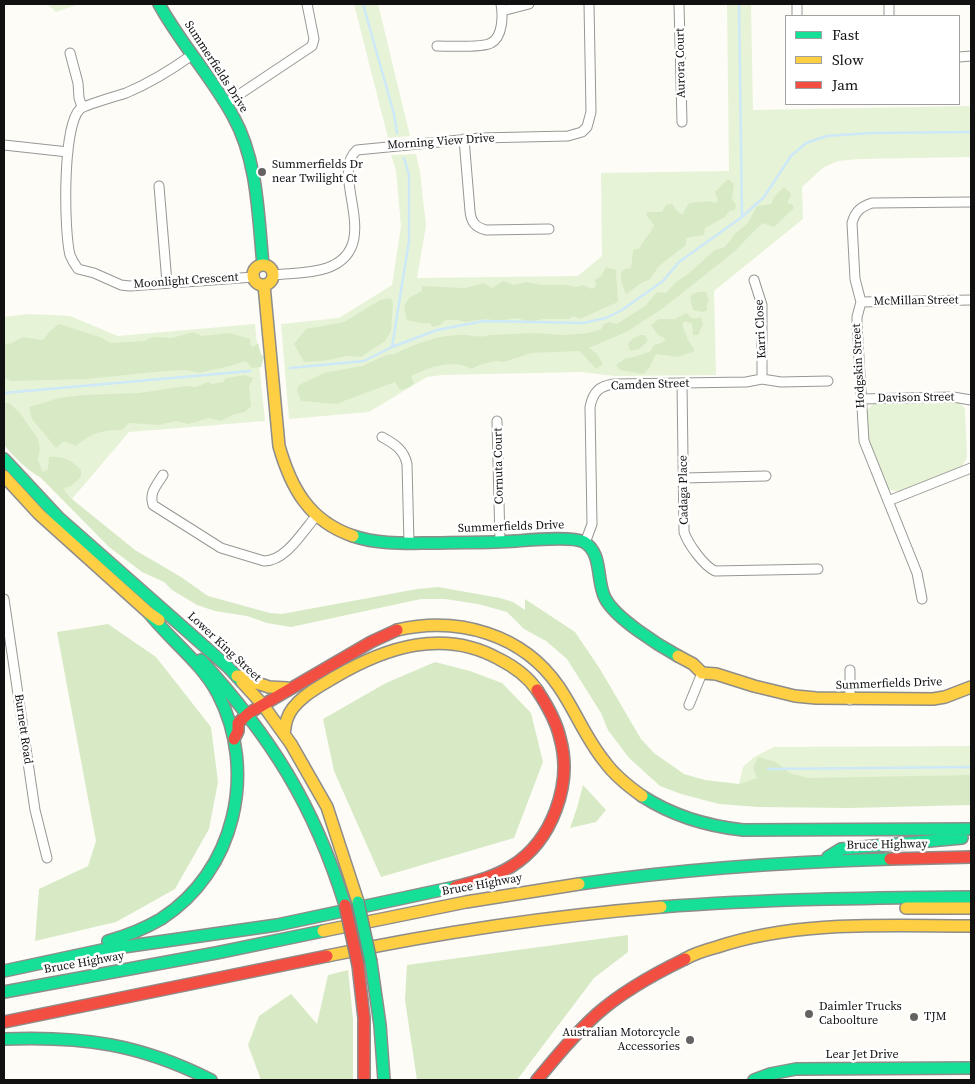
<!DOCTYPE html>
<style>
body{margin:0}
#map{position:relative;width:975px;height:1084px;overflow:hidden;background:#fdfcf7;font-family:"Source Serif 4",serif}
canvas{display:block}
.frame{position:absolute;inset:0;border:5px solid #111;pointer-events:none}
.legend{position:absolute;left:785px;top:15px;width:175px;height:90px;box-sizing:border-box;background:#fff;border:1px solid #a0a0a0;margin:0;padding:6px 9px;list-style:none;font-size:15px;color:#111}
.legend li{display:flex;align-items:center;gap:10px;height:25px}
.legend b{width:25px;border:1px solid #a0a0a0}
</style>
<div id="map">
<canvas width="975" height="1084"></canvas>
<div class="frame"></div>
<ul class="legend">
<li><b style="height:6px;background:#16e098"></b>Fast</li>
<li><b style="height:6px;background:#ffcf43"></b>Slow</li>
<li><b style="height:6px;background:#f24e42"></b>Jam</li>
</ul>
</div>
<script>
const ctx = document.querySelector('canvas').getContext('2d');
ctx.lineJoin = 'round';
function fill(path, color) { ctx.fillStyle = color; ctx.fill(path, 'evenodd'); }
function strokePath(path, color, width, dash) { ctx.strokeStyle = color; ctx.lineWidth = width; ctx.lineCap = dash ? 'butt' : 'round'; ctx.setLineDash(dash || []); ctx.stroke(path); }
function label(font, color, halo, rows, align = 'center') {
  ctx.font = font + ' "Source Serif 4",serif'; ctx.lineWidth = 5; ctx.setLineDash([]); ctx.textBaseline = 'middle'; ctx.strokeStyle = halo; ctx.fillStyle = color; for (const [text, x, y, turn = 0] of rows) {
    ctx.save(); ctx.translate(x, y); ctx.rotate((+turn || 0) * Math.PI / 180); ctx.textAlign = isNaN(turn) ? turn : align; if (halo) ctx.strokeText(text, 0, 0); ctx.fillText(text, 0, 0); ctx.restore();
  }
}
fill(new Path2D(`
 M47,4H79L56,12Z
 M354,4H378L410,136L388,138Z
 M727,4H751L753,110L971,106V157L860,159L838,161L824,167L802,187L803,219L714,291L716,375L614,376L581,372L443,375L427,377L369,412L289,419L281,324L339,318L392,285L401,226L396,170L391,155L416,154L420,172L426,226L417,278L578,276L602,256L601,173L729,171Z
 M29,314L70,316L118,336L255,324L265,421L129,432L72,499L4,438V317Z
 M958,402L965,408L967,458L962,466L901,492L888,489C879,474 857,424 869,408C869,407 874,404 875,403Z
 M971,746V783L739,784L743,767L754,757L774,747Z`), '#e7f3d7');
fill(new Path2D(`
 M728,179L734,184L732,199L736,205L735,210L729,211L725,217L705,228L704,235L686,238V245L659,266L649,280C639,282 635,289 626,294L621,281V273L624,269L631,268L633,250L640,248C643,239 651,234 654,225L646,215L647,212H662L666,205L672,204L676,210L682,215L689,203L709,201L716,203L718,200L715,192Z
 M784,187L791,194L787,203L792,204L794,208L774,227L762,223L735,251L662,309L628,331L589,348L597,354L603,364L596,369L580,351L531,353L504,362L495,361L479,365L472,369C453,359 430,367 411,376L414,383L410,387L400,390L395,382L336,404L301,401L297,390L299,385L324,373L362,366L386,355L395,354L400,351C418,344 438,335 458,335C468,334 479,339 489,335L536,333L563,335L588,333L601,329L604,324L610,322L617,324L645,306L657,292L666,293L676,282L688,274L715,250L725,247L736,233L747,224L757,206L771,204L775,196Z
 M606,267L616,270L618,302L580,319L573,316L569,319H544L528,322L518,318L497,321L487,319L465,322L457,320H445L440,325L432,327L430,323H420L407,320L404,306L409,298L422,291V286L465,288L484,283L492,288L503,281L514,285L526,282L543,285H567L575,287L583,285L592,289L596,286L595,280L601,276Z
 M699,292H706L709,301L707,304V310L703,312L693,310L690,298L692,294Z
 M391,298L393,304L391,331L385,341L361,357L347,356L323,361L304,362L294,344L306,329L344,322L380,300Z
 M686,313L693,319L701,317L703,324L698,335H693L692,324L685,321L682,324L688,340L695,351L678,357L656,354L649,368L643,374L620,370L616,365L626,358C634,358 641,354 650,352L654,345L661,343L666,339L658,335L651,325L659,319H675Z
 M59,324L100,337L111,343L144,341L152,337L172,338L193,332L202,336L230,333L250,339L251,346L253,347L258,343L261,354L264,357L261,367L252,368L246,361L230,366L199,373L187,370L164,371L87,379L11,381L4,378V344L12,343L23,337L43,340L50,331Z
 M640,335H645L648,341L639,349L630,351L628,344L632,339Z
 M245,375L253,378L249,387L251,406L245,412L234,414L221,421L208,418L189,424L177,421L158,425L129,423L122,430C101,430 92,433 76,446L64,441L56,448L32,419L29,407L59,398L82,395L139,393L186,386L196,387L208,382L212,384L223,382L226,378Z
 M4,403H9L20,413L38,439L40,449L38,460L43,472L48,469L49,457C63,456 71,460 81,470V477L71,486L64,488L65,492L72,499L135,550L181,577L208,596L270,613L282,614L417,589L438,587L500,598L513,602L525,610V599L575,632L600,669L641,739L654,753L684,774L705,780L739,784L757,778L753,768L758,757L776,762L790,773L808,778L971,775V805L849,808L758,807L719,804L681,794L660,786L629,758L608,730L601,713L567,659L546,641L524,629L507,612L478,604L445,599H421L291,627L267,623L247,616L215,611L197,605L172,590L164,582L142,572L109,547L41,478C26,469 15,458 4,445Z
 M108,624L156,657L211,727L218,782L209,829L175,889L116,922L35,941L39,889L88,866L96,841L57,632Z
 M435,662L470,671L502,683L531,713L543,762L514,838L381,877L334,771L323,719L386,683Z
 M583,785L606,810L596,822L570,828L577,808Z
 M628,935V952L594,978L517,1080H417L405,1000L407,965Z
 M348,970L353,1019V1080H261L248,1045L259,1016L291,994L317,1024L328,975Z`), '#d8eac5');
strokePath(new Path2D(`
 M363,4L394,114L397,133
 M739,4L742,217
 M392,347L409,241V175L404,158
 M290,368L364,361L392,347L437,330L484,321L583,323L606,318L622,310L663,281L679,262L742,217L764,197L791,156L806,143L827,136L871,133L971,132
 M4,393L250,371
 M768,769L971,767`), '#cde8f7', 2.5);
const street = new Path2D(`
 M679,4L682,122
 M797,4V16
 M889,4V16
 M502,11L529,4
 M437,46C449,46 482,48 491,43C503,37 503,15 501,4
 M70,53L78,83L79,98L82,107
 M192,55C171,70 150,83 126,93C117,96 85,105 80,109C62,126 64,232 70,255C72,260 75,265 78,269L94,273L121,285L130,286L254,277
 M959,57L971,56
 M225,104L312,46L314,39L307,4
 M464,139L470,211C471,222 475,227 486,230L549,229
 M4,145L68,152
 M159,186L167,283
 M273,275C290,273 310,274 327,268C386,247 328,174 357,150L480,138L568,136L582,132L587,127L591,112L589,4
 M754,280L762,305V379
 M861,302L971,300
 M682,384L684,532C688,544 704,566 715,571L818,569
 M861,399L953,397L971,400
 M497,421L500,542
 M382,437C395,444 404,450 407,464L409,543
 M163,475C156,486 149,493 153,505L221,548L264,561C286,561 303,531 317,515
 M684,478L766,476
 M888,501L971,468
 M585,543L592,524L590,407C593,392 599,386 614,384L746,382L762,379L781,382L828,381
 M4,599L35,810L47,858
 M922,599L917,573L864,441L857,325V317L861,302L855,279L852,223C855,212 860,207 872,203L971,202
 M850,670V700
 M689,705L702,673`);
const fast = new Path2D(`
 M159,4C180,43 212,77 233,116C258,161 258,215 263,265
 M4,459L59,518L228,667L242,682
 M353,536C380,545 408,543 436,543C462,542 489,543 516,541C530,540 572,536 584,542C603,553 596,581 605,598C615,618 658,645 678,656
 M201,660C271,737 314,805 345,905
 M642,796C673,816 706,826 743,830L971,829
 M828,857L841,849L962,838
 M579,884C682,869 786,862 890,859
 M661,907C764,899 867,898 971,897
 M108,941C126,936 144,929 161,919C235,872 258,771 218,694C201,662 171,641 149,613
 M371,962L380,1025L384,1080
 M4,971L102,950L277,925L455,887
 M4,992L216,953L323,931
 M4,1039C83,1036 140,1044 211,1080
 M754,1080L770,1074L796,1069L971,1068`);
const slow = new Path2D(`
 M253 275a10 10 0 1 1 20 0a10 10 0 1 1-20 0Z
 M264,285L279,446C291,488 309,521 353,536
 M4,476L39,514L149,613L159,620
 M397,630C458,616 523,634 559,687C576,712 586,739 605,762C615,776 628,786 642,796
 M678,656L693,664L702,673L716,674L754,686L795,696L816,698L933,699L945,697L971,687
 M237,676L249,677L257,683L269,687L287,688
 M242,682L263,705L291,744L327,807L358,902
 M284,734C285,729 285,724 287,719C293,700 318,687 335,677C386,647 444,628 499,659C513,666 528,677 537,690
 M906,908H971
 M323,931L466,902L579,884
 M327,956C437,933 549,916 661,907
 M685,959C695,953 706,950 717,947C798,920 887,926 971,926`);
const jam = new Path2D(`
 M234,739L238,731V723L249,713L371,642L397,630
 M890,859L971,857
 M455,887C474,882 495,877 512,866C552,841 573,784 560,738C556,720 547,705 537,690
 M358,965L364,1018V1080
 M4,1022L327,956
 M537,1080C556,1057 575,1034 597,1014C623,991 654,974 685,959`);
strokePath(street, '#979795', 11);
strokePath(fast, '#8e8d8b', 14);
strokePath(slow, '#8e8d8b', 14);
strokePath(jam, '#8e8d8b', 14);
strokePath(street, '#fffffe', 9);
strokePath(fast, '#16e098', 11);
strokePath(slow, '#ffcf43', 11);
strokePath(jam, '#f24e42', 11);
const fastBridge = new Path2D(`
 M358,902L371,962`);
const jamBridge = new Path2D(`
 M345,905L358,965`);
strokePath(fastBridge, '#858482', 14, []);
strokePath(jamBridge, '#858482', 14, []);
strokePath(fastBridge, '#16e098', 11);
strokePath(jamBridge, '#f24e42', 11);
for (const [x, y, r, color] of [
 [262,172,5,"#646362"],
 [809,1014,5,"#646362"],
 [914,1017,5,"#646362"],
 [690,1040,5,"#646362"]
]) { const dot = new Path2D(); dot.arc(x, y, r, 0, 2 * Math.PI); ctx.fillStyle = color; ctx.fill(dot); strokePath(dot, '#fff', 2); }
label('12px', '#111', '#fff', [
 ["Aurora Court",681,63,-91],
 ["Summerfields Drive",216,67,57],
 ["Morning View Drive",441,142,-4],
 ["Moonlight Crescent",186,281,-4],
 ["McMillan Street",916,301,-1],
 ["Karri Close",761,329,-93],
 ["Hodgskin Street",859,366,-93],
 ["Camden Street",650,385,-2],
 ["Davison Street",916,398,-1],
 ["Cornuta Court",499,466,-91],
 ["Cadaga Place",684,490,-91],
 ["Summerfields Drive",511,527,-2],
 ["Lower King Street",224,647,43],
 ["Summerfields Drive",889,684,-2],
 ["Burnett Road",23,729,82],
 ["Bruce Highway",887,845,-1],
 ["Bruce Highway",482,885,-10],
 ["Bruce Highway",84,963,-10],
 ["Lear Jet Drive",862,1055]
]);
label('12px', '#111', '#fff', [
 ["Summerfields Dr",272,165],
 ["near Twilight Ct",272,179],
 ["Daimler Trucks",819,1007],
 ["Caboolture",819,1021],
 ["TJM",924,1017],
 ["Australian Motorcycle",680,1033,"right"],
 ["Accessories",680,1047,"right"]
], 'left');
</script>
